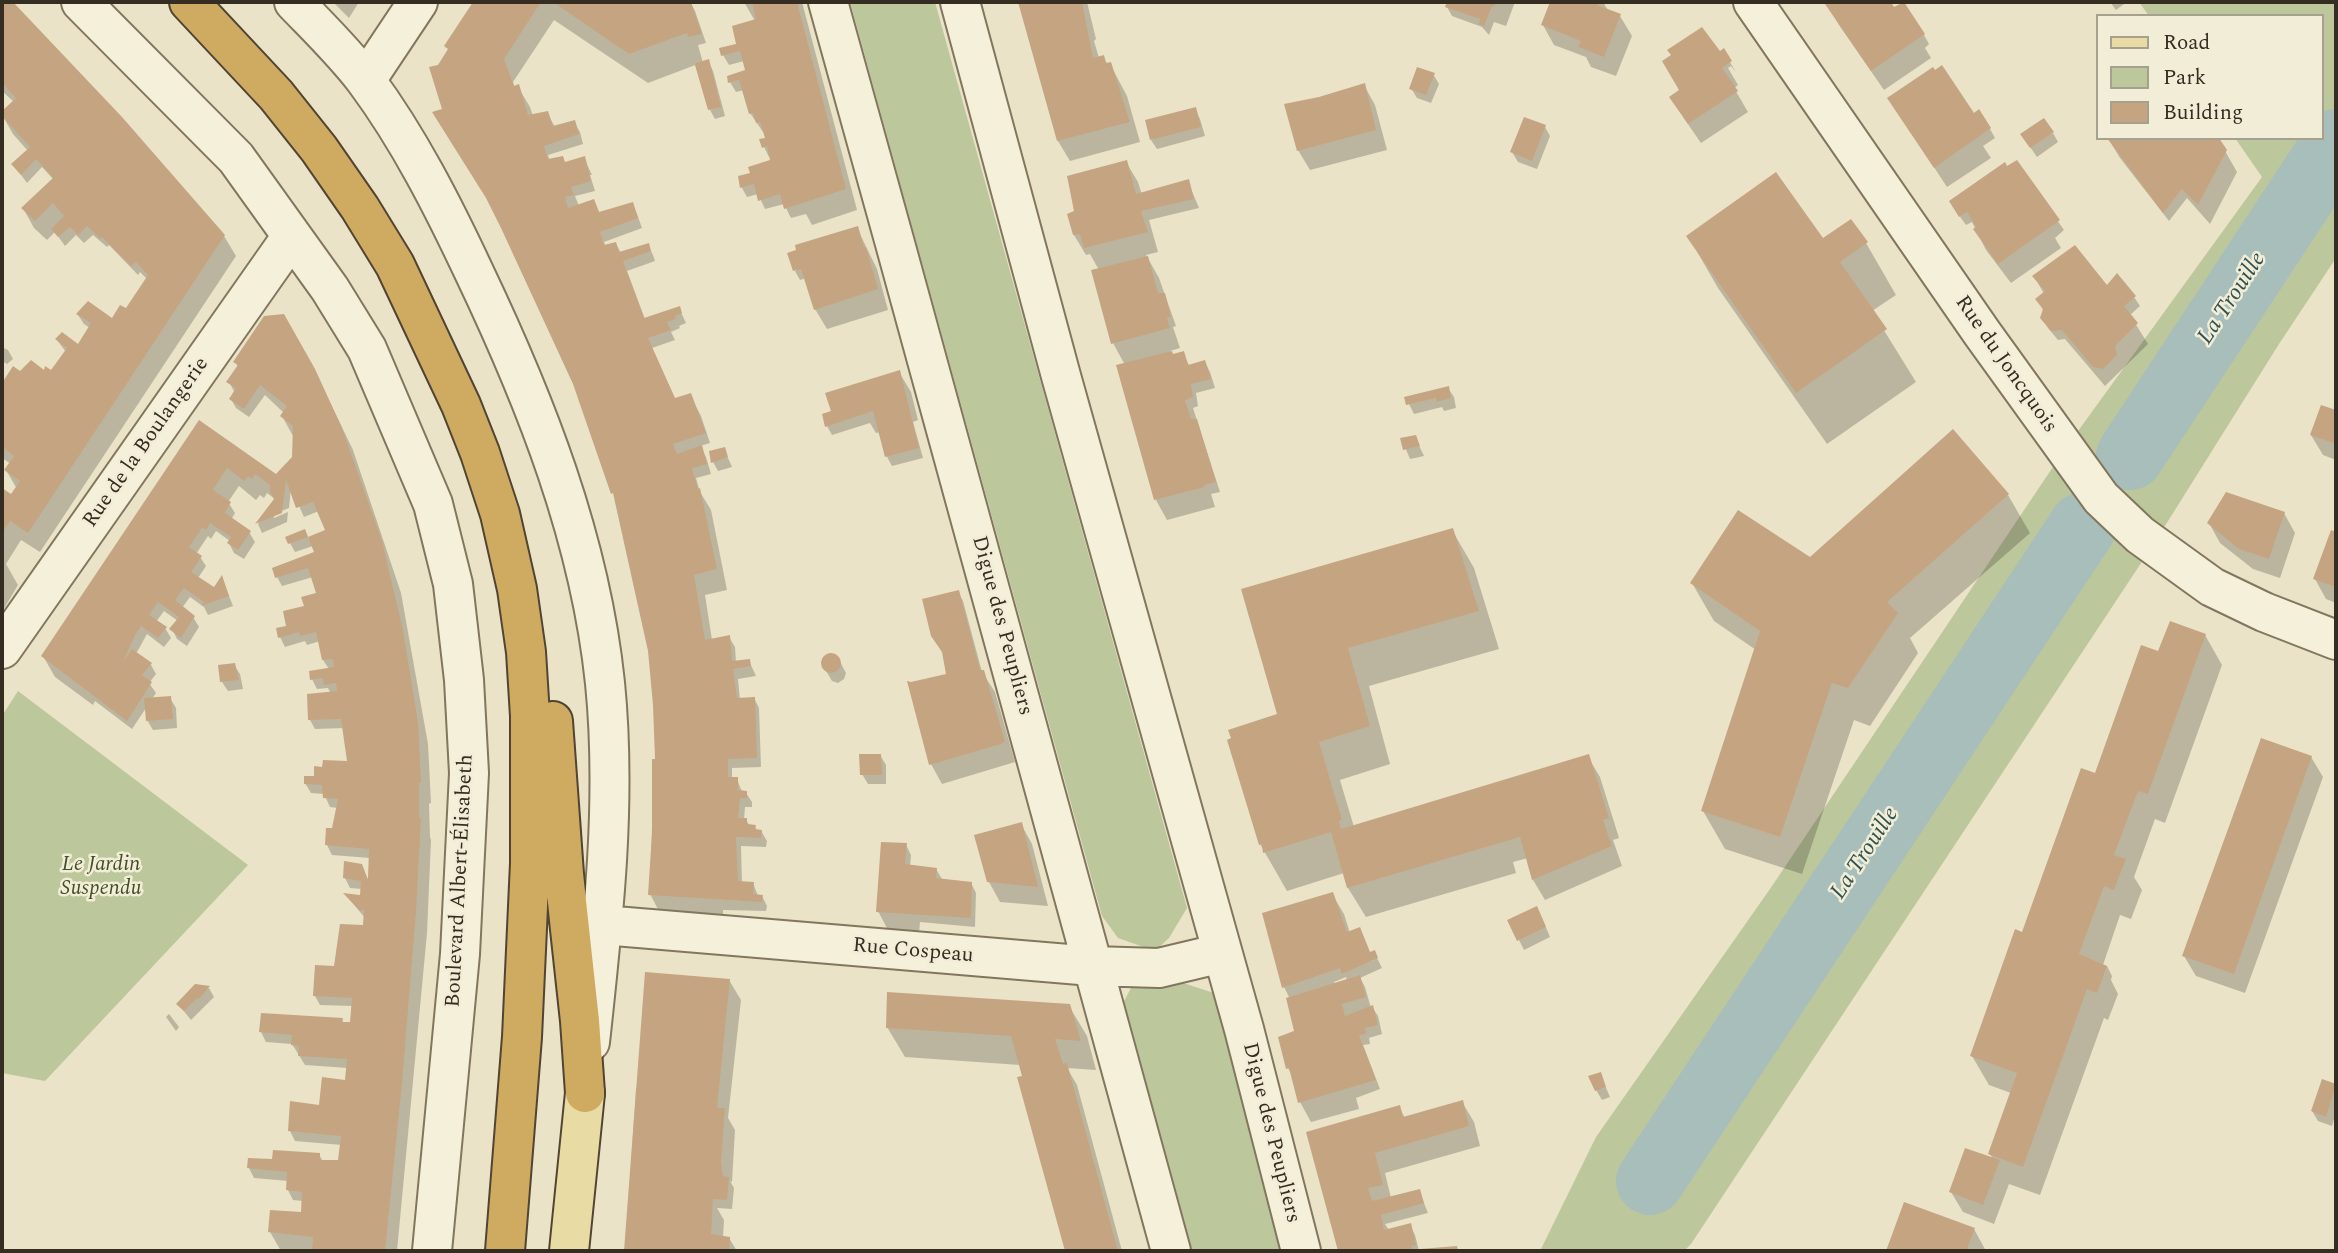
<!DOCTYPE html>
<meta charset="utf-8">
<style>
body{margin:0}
#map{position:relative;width:2338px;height:1253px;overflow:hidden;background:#eae3c7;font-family:Spectral,serif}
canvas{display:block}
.frame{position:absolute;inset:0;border:4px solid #352d21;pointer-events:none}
.legend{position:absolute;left:2096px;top:14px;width:228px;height:126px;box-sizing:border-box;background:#f2edd6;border:2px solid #a6a08e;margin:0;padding:9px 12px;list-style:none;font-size:21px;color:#352d21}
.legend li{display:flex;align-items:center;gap:14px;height:35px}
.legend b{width:35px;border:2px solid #a6a08e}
</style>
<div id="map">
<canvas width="2338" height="1253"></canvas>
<div class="frame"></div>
<ul class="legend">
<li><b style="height:9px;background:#e8dba3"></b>Road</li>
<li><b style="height:19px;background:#bdc79c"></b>Park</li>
<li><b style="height:19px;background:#c4a481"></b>Building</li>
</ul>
</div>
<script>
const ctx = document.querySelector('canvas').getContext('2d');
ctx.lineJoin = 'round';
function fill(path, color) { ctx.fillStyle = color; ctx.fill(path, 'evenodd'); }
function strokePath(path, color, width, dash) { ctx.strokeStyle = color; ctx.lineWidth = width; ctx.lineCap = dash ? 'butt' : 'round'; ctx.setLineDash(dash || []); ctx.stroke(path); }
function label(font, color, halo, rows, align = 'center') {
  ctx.font = font + ' Spectral,serif'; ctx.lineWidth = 5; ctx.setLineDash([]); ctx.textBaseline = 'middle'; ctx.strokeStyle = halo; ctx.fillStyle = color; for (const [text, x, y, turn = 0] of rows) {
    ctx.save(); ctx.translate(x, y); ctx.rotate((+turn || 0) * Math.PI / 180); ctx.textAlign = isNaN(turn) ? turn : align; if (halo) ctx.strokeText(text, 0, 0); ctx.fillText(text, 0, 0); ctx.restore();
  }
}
fill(new Path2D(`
 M850,2H935L1187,908L1169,938L1155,951L1118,938L1102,916Z
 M2139,2H2336V258L2279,344L2153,545L1691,1244L1684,1251H1540L1596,1137L1770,889L2065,449L2262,177L2235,138H2322V16H2149Z
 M18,691L248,865L45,1081L2,1073V716Z
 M1177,981L1217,994L1284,1251H1187L1120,1009L1132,986Z`), '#bdc79c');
fill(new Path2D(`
 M2,2H11L120,118L224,236L236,256L40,552L21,540L6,564L18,585L2,612V491L11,497L17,489L6,470L11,464L2,458V387L13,369L20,373H52L66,352L57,340L78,347L90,328L84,324L78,315L112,320L127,310L147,279L140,272L138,275L109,245L107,247L93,235L84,243L76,235L65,246L55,232L47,240L34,228L23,208L54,180L42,167L27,183L14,165L28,151L13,134L2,115L14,102L2,91Z
 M333,2H359L349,18Z
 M475,2H690L695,11L706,43L698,45L703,63L708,61L713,71L725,116L715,119L710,110L698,64L648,83L554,20L513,82L515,88L518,87L530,107L533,116L547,113L555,127L574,122L580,132L583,144L548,155L550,161L566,164L584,158L592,175H590L595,191L575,196L579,206L594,201L600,214L632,204L637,214L642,228L604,242L606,247L616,244L621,253L648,245L653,255L655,261L627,271L645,319L679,308L686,323L679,326L680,328L671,332L675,340L652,348L675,400L690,395L701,416L710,443L700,446L706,457L711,474L696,478L700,492L711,510L727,590L705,595L712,640L729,637L735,647L736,662L749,661L756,676L738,679L740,700L754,698L759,708L761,767L732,768V779H737L742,792L746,793L752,802V807H745L744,820H746L750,826H755L757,831H761L767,841L766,847L741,846L742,883H753L758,896H762L767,906L766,911L723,910V920L661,915L650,894L654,761H657L650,651L616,499L575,383L503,227L445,110L439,66L449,50L446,46Z
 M744,2H802L857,210L812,225L806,214L791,218L784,204L765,209L758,194L747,197L742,188L740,177L752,174L773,161L771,156L769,157L764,147L767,139L765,132H763L750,113L744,90L736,92L730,82L748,72L744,61L729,65L723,55L739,45L755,21Z
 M1020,2H1087L1096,39L1094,41L1099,58L1103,57L1108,65L1110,64L1127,96L1140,142L1070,161L1058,141Z
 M1449,2H1515L1506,26L1494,22L1489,35L1482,27L1452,16L1447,7Z
 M1552,2H1603L1609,12L1620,16L1632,36L1616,76L1591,67L1586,57L1554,45L1543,25Z
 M1832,2H1888L1924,35L1929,44L1925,48L1931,58L1884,90L1839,25L1828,5Z
 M2110,2H2122L2124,4L2116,10Z
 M1723,51L1736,72L1731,66L1728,68L1738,85L1734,88L1748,112L1701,143L1683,117L1725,62Z
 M1433,74L1439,84L1431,103L1417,98L1411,88Z
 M1364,85L1375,105L1387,150L1310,170L1298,150L1321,98Z
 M1889,99L1973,115L1990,129L1995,138L1983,146L1991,158L1947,187Z
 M1195,109L1200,119L1205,136L1157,149L1151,140Z
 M1545,127L1550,136L1537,169L1518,162L1512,152Z
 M2053,133L2058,142L2037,157L2028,144Z
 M2108,138L2225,151L2237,172L2210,224L2187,198L2169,221L2120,158Z
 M1126,162L1138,182L1142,195L1188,182L1199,208L1149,220L1158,252L1146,255L1159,278L1176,326L1173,327L1180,348L1170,351L1173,356L1183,353L1190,367L1205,362L1210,372L1215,388L1196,393L1198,406L1193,408L1220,492L1211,494L1215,507L1167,520L1156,500L1118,367L1125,365L1113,343L1099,270L1090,254L1086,255L1074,235L1076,212Z
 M2017,162L2064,230L2055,238L2061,248L2011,283L1986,250L1972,222L1966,225L1956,211Z
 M857,228L877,269L888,310L827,329L815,309L806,278L800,280L795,271Z
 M1688,236L1866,243L1896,295L1872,311L1916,382L1827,444L1718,288Z
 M2034,276L2134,297L2140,306L2130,315L2148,344L2105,386L2065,339L2058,340L2048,328L2042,318L2044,312L2037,299L2044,294Z
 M283,316L325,392L353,450L401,593L428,744L431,803L429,804L430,837L431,840L427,933L397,1251H281L270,1232L303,1214V1201L293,1200L288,1190V1181L254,1178L249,1168L273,1161L319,1155L323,1161L340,1167L342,1145L295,1141L290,1131L320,1107L347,1082L348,1068L305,1065L292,1044L266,1042L261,1032L342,1019L344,1024H351L353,1006L320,1005L315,996L364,927L365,918L346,895L361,896L362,889L350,888L345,878L360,866L368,879L370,858L332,855L327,845L333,829L338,808L330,807L324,794L311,793L305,783L315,778L323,768L349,763L344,728L315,729L310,720L331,694L328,688L317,689L312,679L329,669L323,660L320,641L307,645L305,641L285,647L280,637L318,594L313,577L282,586L277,577L316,554L313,546L295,552L290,543L304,531L309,539L327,532L319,511L304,517L291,488L289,508L274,514V518L288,512L287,522L262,533L258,524L275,499L267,493L264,498L260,495L256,500L239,486L228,502L235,513L231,520L249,532L255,542L244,559L234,553L229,543L230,541L216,531L211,539L208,536L196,554L200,557L206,566L198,578L215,589L222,578L233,606L208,615L204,607L190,597L182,608L193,617L199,627L187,646L177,639L172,629L178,621L164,611L156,622L165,628L171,638L164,647L147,634L136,654L151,665L156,674L149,683L156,693L152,699L170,698L176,708L177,728L153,730L147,720L146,708L132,729L95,701L93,705L55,677L43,656L200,422L277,477L293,457V436L282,416L284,413L265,395L249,417L236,408L231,399L235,393L229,382L239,368L235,362Z
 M2,347L8,350L13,359L7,364L2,361Z
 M899,372L911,392L918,420L913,422L923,458L892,466L887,457L881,432L876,433L870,423L832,435L827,426L833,412Z
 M1448,388L1454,397L1456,408L1444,411L1442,407L1414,414L1406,398Z
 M2322,407L2336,412V460L2323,455L2311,435Z
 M1415,437L1424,456L1410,459L1402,440Z
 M724,449L732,467L718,471L713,462Z
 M2008,495L2030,533L1910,638L1918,653L1870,726L1854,720L1802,874L1725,849L1703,811L1756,650L1714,621L1692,583L1810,559Z
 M2284,513L2295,533L2280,578L2253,569L2220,543L2209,523Z
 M1452,530L1474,568L1499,649L1369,686L1390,764L1340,780L1354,827L1588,757L1600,777L1619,838L1613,840L1622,866L1545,900L1533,880L1528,858L1513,862L1516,873L1366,917L1348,888L1344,873L1287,891L1260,844L1279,715Z
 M2332,532L2336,534V603L2326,599L2315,579Z
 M958,592L963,601L982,672L995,692L1015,762L942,784L931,764L948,676Z
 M2205,635L2222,665L2165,823L2155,819L2134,877L2142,890L2131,919L2120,915L2103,965L2107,966L2112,976L2111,980L2118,994L2108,1020L2104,1018L2040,1195L2009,1184L1994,1224L1963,1212L1951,1192L1993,1159L1990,1154L2011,1093L1989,1085L1972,1056L2023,934L2096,775L2159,654Z
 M830,653L837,656L846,673L844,679L838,683L832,681L822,664L825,657Z
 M234,665L240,674L243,689L228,691L222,682L220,666Z
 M880,755L886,765V784H868L862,774Z
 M2311,757L2323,777L2245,993L2196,976L2184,956Z
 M1021,824L1032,844L1048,906L1000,902L989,882Z
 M906,845L911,855L910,867L936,869L942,879L971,883L976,893L975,927L920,922L919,934L889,932L878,911Z
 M1332,894L1344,914L1350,933L1360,929L1371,961L1374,960L1372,953L1374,952L1382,968L1360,978L1365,987L1371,1008L1372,1007L1378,1016L1382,1034L1369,1038L1370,1044L1363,1045L1380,1089L1356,1098L1359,1109L1311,1122L1300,1102L1293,1077L1288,1068L1296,1032L1290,999L1284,987ZM1346,977L1347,981L1335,985L1334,982Z
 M1542,918L1550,937L1524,950L1519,940Z
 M729,980L741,1000L728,1118L735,1130L732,1182L730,1181L734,1188L732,1209L717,1208L724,1220L723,1238H729L737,1251H625L636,1089Z
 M209,988L214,997L191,1020L178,1004Z
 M1069,1006L1087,1036L1096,1070L1067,1068L1077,1085L1122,1251H1067L1019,1078L1024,1077L1020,1065L905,1057L887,1027Z
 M169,1014L179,1027L176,1031L166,1017Z
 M1600,1074L1610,1097L1602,1100L1596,1090Z
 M2323,1081L2336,1086V1112L2332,1126L2318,1121L2312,1111Z
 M1462,1102L1474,1122L1480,1146L1385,1173L1391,1198L1419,1191L1428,1213L1385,1224L1389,1230L1410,1225L1415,1235L1419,1251L1456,1248L1458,1251H1340L1308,1133L1399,1107L1405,1118Z
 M1905,1204L1974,1229L1986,1251H1888Z`), '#0003');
strokePath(new Path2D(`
 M2130,456L2336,143
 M1650,1181L2083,526`), '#a8beba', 68);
fill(new Path2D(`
 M2,2H13L122,117L225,235L28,533L10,521L2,533V488L11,494L20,481L4,470L14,456L2,447V383L13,366L20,371L31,360L44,370L45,366L51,370L67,348L55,339L62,332L78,344L91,323L76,314L88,301L112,318L120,305L126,308L148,275L136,262L131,266L102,237L101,239L87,226L78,235L70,227L58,237L51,229L64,216L53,203L35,221L21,208L53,178L36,159L21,175L11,164L30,147L2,116V111L16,98L2,83Z
 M473,2H541L504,59L514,86L519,84L528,115L548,111L553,126L575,120L579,134L544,146L548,159L563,156L565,162L585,156L591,181L571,187L574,195L565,197L568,208L594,199L599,212L633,202L638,218L600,232L604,245L616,242L619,252L649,243L651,251L623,261L644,318L680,306L682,313L675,316L676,319L667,322L671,330L648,338L675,398L691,393L706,433L673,444L677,454L702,445L707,464L692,468L698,489L700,488L717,569L694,575L705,640L730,635L732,661L750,659L751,666L733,669L737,698L755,697L757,758L728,759V777H738V790L747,791V798H740L738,818H747V824L756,825L755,829L762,830L761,838L736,837L738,881L754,882L753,894L763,895L762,902L648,895L652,834V759H655L653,705L648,651L613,493L611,494L573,384L501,228L486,198L432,112L442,109L429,67L438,65L448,49L444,46Z
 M553,2H691L702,34L688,37L687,33L629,54Z
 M752,2H797L846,189L784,209L780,194L758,201L754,184L740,188L738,176L750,173L748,167L770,160L767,146L762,148L759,139L765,138L760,122L756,123L753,113L749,114L739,80L728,83L727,76L745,70L740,51L721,56L719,48L736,44L732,26L756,19Z
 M1018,2H1082L1093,58L1104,55L1106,63L1111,62L1130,122L1057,141Z
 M1447,2H1496L1494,7L1492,6L1484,26L1479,24L1480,19L1445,7Z
 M1550,2H1598L1597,5L1621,14L1604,57L1578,47L1581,41L1541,25Z
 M1829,2H1891L1894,7L1904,2L1925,34L1871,71L1825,4Z
 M1702,27L1720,51L1724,48L1732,61L1722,68L1738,91L1688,124L1669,97L1679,90L1662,61L1671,55L1667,50Z
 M709,59L721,107L708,110L695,65L696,63Z
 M1942,65L1974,113L1979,109L1991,128L1934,168L1887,98L1933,67L1935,70Z
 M1417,67L1435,73L1426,95L1409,89Z
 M1365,83L1376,130L1297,151L1284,104L1319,97Z
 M1196,107L1201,127L1150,140L1145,120Z
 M1524,117L1546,125L1532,161L1510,152Z
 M2044,118L2054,132L2030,148L2020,134Z
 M2107,138H2219L2227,150L2198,205L2182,189L2163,213Z
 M1127,160L1136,194L1189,179L1194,199L1141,211L1148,232L1084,248L1080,234L1073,235L1067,214L1074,211L1067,176Z
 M2017,160L2060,220L1998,264L1973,229L1976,227L1967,212L1959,217L1949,201L2005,162L2007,166Z
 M1776,172L1823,238L1851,219L1868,242L1840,262L1887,329L1796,393L1686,236Z
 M858,226L864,247H866L878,289L814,310L801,269L793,271L787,253L796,250L795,245Z
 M2075,245L2107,285L2117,273L2136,296L2124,306L2138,323L2115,346L2117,355L2103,369L2093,367L2062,330L2051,331L2040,318L2043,309L2035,299L2045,291L2032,276Z
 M1148,256L1158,293H1165L1171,317L1167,318L1170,328L1111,344L1091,270Z
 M284,314L315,369L342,428L382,541L403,630L418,722L421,782L419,783V818H421L416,912L402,1083L385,1251L333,1249V1251H312L313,1237L268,1232L270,1210L301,1212L302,1192L286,1190L287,1172L247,1168L248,1158L272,1159L273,1150L320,1153V1160H338L341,1136L288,1131L290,1101L319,1105L322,1077L345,1080L347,1059L298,1056L299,1046L291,1045L292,1035L259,1032L261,1013L343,1018L342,1022H350L352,998L313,996L315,965L334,966L340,924L363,925L364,909L360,911L343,893L360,895L361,881L343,878L344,861L362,864L368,880L369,849L325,845L326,828H332L338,799L323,798L322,785L304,784V776H314V766L322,767L323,760L347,761L341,719L308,720L307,694L337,691L336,683L324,685L323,678L310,680L309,671L334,667L333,659L322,660L316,632L300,636L299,632L278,638L276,628L286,626L283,611L304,606L301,597L316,593L308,568L275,578L272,568L314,552L308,537L288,544L285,537L305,529L308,537L325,530L313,502L296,508L286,480L282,513L255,524L274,499L270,492V485L255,474L252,479L248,476L244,481L227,468L213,490L231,502L225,513L251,531L238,550L227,543L231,537L210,523L206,530L202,528L189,547L202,556L191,572L214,587L222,575L229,596L201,606L204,602L184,588L175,600L195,616L181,638L169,629L179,617L158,602L149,615L167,627L158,638L141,626L134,637L123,662L132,649L152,663L142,675L152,682L127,721L41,656L199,420L276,474L292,457L293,426L280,416L287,406L260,385L244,409L229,399L236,388L226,382L238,365L233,362L264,316Z
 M1172,351L1173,354L1184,351L1188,365L1205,360L1211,379L1191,384L1193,397L1185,400L1191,419H1197L1216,482L1204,485L1205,487L1154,500L1116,365Z
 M900,370L919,448L885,457L873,411L825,427L822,414L831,411L825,393Z
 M1449,386L1451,398L1437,402L1436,398L1406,405L1404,397Z
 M2321,405L2336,410V444L2310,435Z
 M1953,429L2009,494L1887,602L1898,613L1848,688L1832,683L1780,837L1701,811L1760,631L1690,583L1738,510L1810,557Z
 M1416,435L1420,446L1403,450L1400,438Z
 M725,447L728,457L711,463L709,451Z
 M2226,492L2285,512L2269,559L2239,549L2207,523Z
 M1453,528L1479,611L1348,648L1370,726L1319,742L1342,820L1339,821L1341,829L1589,754L1609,818L1603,820L1612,846L1532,880L1520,837L1347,888L1331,832L1263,853L1262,844L1259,845L1227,740L1231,738L1228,730L1277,714L1241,589Z
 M2331,530L2336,532V587L2313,579Z
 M959,590L980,670H984L1005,741L1001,744L929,765L907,681L911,682L946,674L942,652L931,636L922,599Z
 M2170,621L2206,634L2148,794L2138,791L2114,855L2126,859L2114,890L2104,886L2079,954L2107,966L2097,993L2087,989L2023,1167L1988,1154L2017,1073L1970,1056L2015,929L2022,932L2081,768L2095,773L2141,645L2158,651Z
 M821 663a10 10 0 1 1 20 0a10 10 0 1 1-20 0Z
 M235,663L239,680L220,682L218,665Z
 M171,696L173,719L146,721L144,698Z
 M2261,738L2312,756L2234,974L2182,956Z
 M859,754H881L882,775H860Z
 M1022,822L1038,887L987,882L974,835Z
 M881,842L907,843L905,864L937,868L936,878L972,882L971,918L876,912Z
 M1333,892L1347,932L1360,927L1370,952L1375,950L1378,958L1342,974L1340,968L1282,988L1262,913Z
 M1537,906L1546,927L1517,941L1507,920Z
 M645,972L730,979L717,1108H725L721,1162L723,1176L729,1177L727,1200L713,1199L711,1234L730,1237L729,1251H624Z
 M1360,975L1366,997L1342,1004L1345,1016L1373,1005L1378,1025L1365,1028L1366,1034L1359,1035L1376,1080L1298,1103L1289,1068L1286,1069L1278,1037L1294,1031L1286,998Z
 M195,984L210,986L199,999L197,998L184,1011L176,1004Z
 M887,992L1070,1004L1081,1041L1055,1039L1063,1064L1067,1063L1118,1251H1065L1017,1077L1022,1076L1011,1036L886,1028Z
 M1601,1072L1606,1087L1595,1091L1588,1076Z
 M2322,1079L2336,1084L2326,1117L2311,1111Z
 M1463,1100L1469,1126L1375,1153L1383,1185L1368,1188L1372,1201L1420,1189L1424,1203L1381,1215L1384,1230L1411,1223L1416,1245L1411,1246L1413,1251H1338L1306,1132L1400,1105L1403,1117Z
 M1965,1148L2000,1160L1983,1205L1949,1192Z
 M1904,1202L1975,1228L1966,1251H1886Z
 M1457,1246L1458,1251H1420V1249Z`), '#c4a481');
const minor = new Path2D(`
 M81,2L236,158L330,289L367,349L433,504L453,584L464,680L469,773L460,954L432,1251
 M294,2C318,27 345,53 366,81C409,139 443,206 474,272C536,402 590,539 605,683C617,802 603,923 590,1042
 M828,2C944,418 1057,835 1171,1251
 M960,2L1061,376L1244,1029L1301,1251
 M1753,2L1982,333L2101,498L2140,535L2212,587L2264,612L2336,640
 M366,80L418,2
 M2,649L292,236
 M603,925L1092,966L1159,968L1222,953`);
const major = new Path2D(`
 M569,1251L585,1093`);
const highway = new Path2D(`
 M189,2L276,95L319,149L360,208L395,265L461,405L480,453L500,514L517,589L526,652L530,716V863L522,1037L505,1251
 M553,721L564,874L580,1021L585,1093`);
strokePath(minor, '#83765e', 42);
strokePath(major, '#524432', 42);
strokePath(highway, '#524432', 42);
strokePath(minor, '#f5f0da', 38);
strokePath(major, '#e8dba3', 38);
strokePath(highway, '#cfab62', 38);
label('21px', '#352d21', '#f2edd6', [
 ["Rue du Joncquois",2005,365,55],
 ["Rue de la Boulangerie",147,443,-55],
 ["Digue des Peupliers",1001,626,75],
 ["Boulevard Albert-Élisabeth",461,881,-87],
 ["Rue Cospeau",913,952,5],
 ["Digue des Peupliers",1270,1133,76]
]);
label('italic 21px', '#425029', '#f2edd6', [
 ["Le Jardin",101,866],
 ["Suspendu",101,890]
]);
label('italic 23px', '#315253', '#f2edd6', [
 ["La Trouille",2233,299,-57],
 ["La Trouille",1866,854,-57]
]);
</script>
